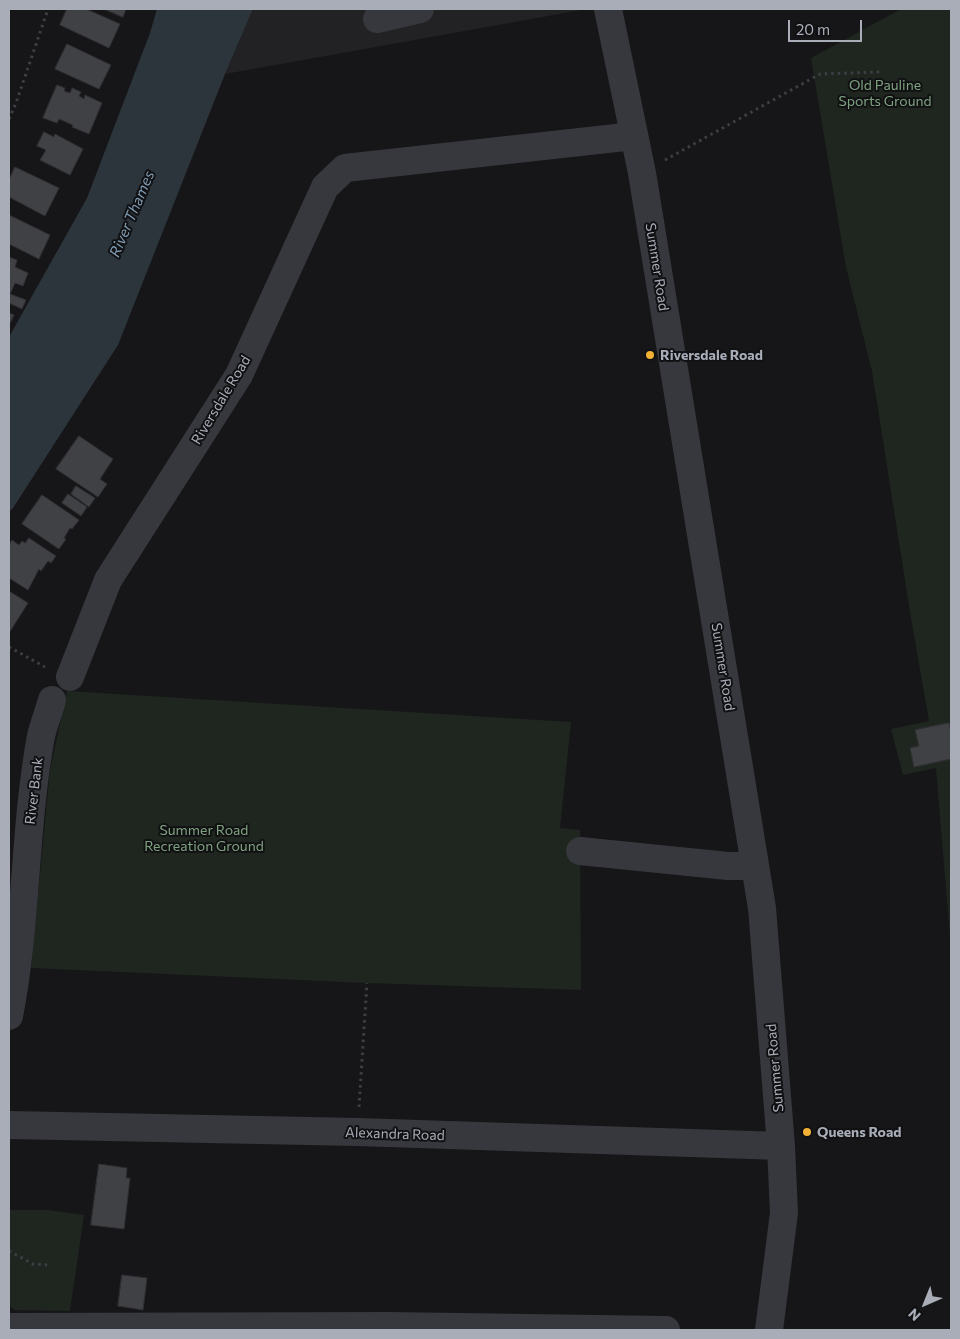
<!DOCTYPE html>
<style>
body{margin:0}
#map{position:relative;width:960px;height:1339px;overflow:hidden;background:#161618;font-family:Commissioner,sans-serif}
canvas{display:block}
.frame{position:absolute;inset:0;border:10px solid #a8adb8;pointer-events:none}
.north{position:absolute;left:900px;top:1279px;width:50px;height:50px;-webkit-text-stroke:4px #111113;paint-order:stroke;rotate:224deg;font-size:14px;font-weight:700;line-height:20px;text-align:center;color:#a8adb8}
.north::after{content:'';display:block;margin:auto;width:18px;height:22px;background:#a8adb8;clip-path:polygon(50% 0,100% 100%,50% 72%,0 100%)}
.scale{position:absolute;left:788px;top:20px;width:74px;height:22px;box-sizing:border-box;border:2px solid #a8adb8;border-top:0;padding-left:6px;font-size:15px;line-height:18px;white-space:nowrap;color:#a8adb8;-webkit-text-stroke:4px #111113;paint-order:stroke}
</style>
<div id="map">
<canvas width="960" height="1339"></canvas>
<div class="frame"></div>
<div class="north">N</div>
<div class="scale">20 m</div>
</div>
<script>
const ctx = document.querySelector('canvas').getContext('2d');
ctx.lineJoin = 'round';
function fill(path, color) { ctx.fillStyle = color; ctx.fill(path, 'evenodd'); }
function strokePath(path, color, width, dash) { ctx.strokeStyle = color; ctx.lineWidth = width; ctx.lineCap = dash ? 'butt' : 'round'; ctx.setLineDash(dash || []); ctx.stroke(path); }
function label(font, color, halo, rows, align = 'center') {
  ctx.font = font + ' Commissioner,sans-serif'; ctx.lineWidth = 4; ctx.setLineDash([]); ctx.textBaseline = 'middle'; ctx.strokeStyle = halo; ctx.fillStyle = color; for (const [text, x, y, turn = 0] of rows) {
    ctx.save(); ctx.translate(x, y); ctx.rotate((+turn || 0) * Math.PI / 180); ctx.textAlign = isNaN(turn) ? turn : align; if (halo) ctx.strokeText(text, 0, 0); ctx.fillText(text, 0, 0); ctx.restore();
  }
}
fill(new Path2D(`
 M253,9H587L225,74Z`), '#222225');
fill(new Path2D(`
 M901,9H951V948L936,768L903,775L891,729L929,721L910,612L872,371L846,267L811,58Z
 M67,691L571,722L560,828L580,830L581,990L367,983L31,968L50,770Z
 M9,1210H48L84,1215L70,1311L15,1310L9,1306Z`), '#1e261f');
fill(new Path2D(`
 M157,9H253L225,74L118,345L13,508L9,512V337L87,198L150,33Z`), '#2c353c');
const building = new Path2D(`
 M67,9H86L120,24L109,48L60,25Z
 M104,9H126L123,17Z
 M67,44L111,65L99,89L55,69Z
 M57,85L65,88L64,91L70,93L72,88L81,92L79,96L84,99L85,95L102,103L89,134L72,127L73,125L59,119L57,123L43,118Z
 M44,132L54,137L55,134L83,149L70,175L40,160L46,150L37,146Z
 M15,167L59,188L45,216L9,197V180Z
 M9,215L50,235L39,259L9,244Z
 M9,257L17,260L15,267L28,273L23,286L15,283L10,294L26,300L22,309L9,303Z
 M9,313L14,315L9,325Z
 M79,436L113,459L100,479L107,484L98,497L56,469Z
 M76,486L95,498L89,507L71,494Z
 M68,494L87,507L81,516L62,503Z
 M42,495L79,520L72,529L70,528L64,538L66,539L59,549L22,524Z
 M29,538L56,556L51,563L48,561L41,571L39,569L28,590L9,578V545L12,540L19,545L22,541L25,543Z
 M9,591L28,603L9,633Z
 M949,723L951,732V759L914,767L910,748L919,746L915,730Z
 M99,1164L127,1168L126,1178H130L124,1229L91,1225Z
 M122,1275L147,1278L143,1310L118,1306Z`);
fill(building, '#404145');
strokePath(building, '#303034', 1);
strokePath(new Path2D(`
 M9,119L16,103L48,9
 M665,160L820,74L880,72
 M9,647L45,667
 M359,1107L367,983
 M9,1251L33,1264L48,1265`), '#3d3f44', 3, [2.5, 4]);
strokePath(new Path2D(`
 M608,9L642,173L762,908L781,1146L784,1213L769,1330
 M377,19L420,9
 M70,677L108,580L239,375L325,187L345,168L634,136
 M580,851L728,866H755
 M9,1016C27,924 24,828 41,736C44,724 49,711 52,700
 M9,1125L358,1132L781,1146
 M9,1327L389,1326L666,1330`), '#37383d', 28);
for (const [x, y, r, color] of [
 [650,355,5,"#f2b134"],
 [807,1132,5,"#f2b134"]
]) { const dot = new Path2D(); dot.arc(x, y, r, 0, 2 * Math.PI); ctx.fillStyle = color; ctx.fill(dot); strokePath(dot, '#111113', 2); }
label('14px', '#7fa381', '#111113', [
 ["Old Pauline",885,85],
 ["Sports Ground",885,101],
 ["Summer Road",204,830],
 ["Recreation Ground",204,846]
]);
label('14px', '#a8adb8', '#111113', [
 ["Summer Road",657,267,81],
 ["Riversdale Road",221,400,-59],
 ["Summer Road",723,667,81],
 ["River Bank",34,791,-83],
 ["Summer Road",775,1068,-95],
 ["Alexandra Road",395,1134,2]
]);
label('bold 14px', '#a8adb8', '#111113', [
 ["Riversdale Road",660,355],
 ["Queens Road",817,1132]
], 'left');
label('italic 15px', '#7f9bb3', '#111113', [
 ["River Thames",132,214,-67]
]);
</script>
